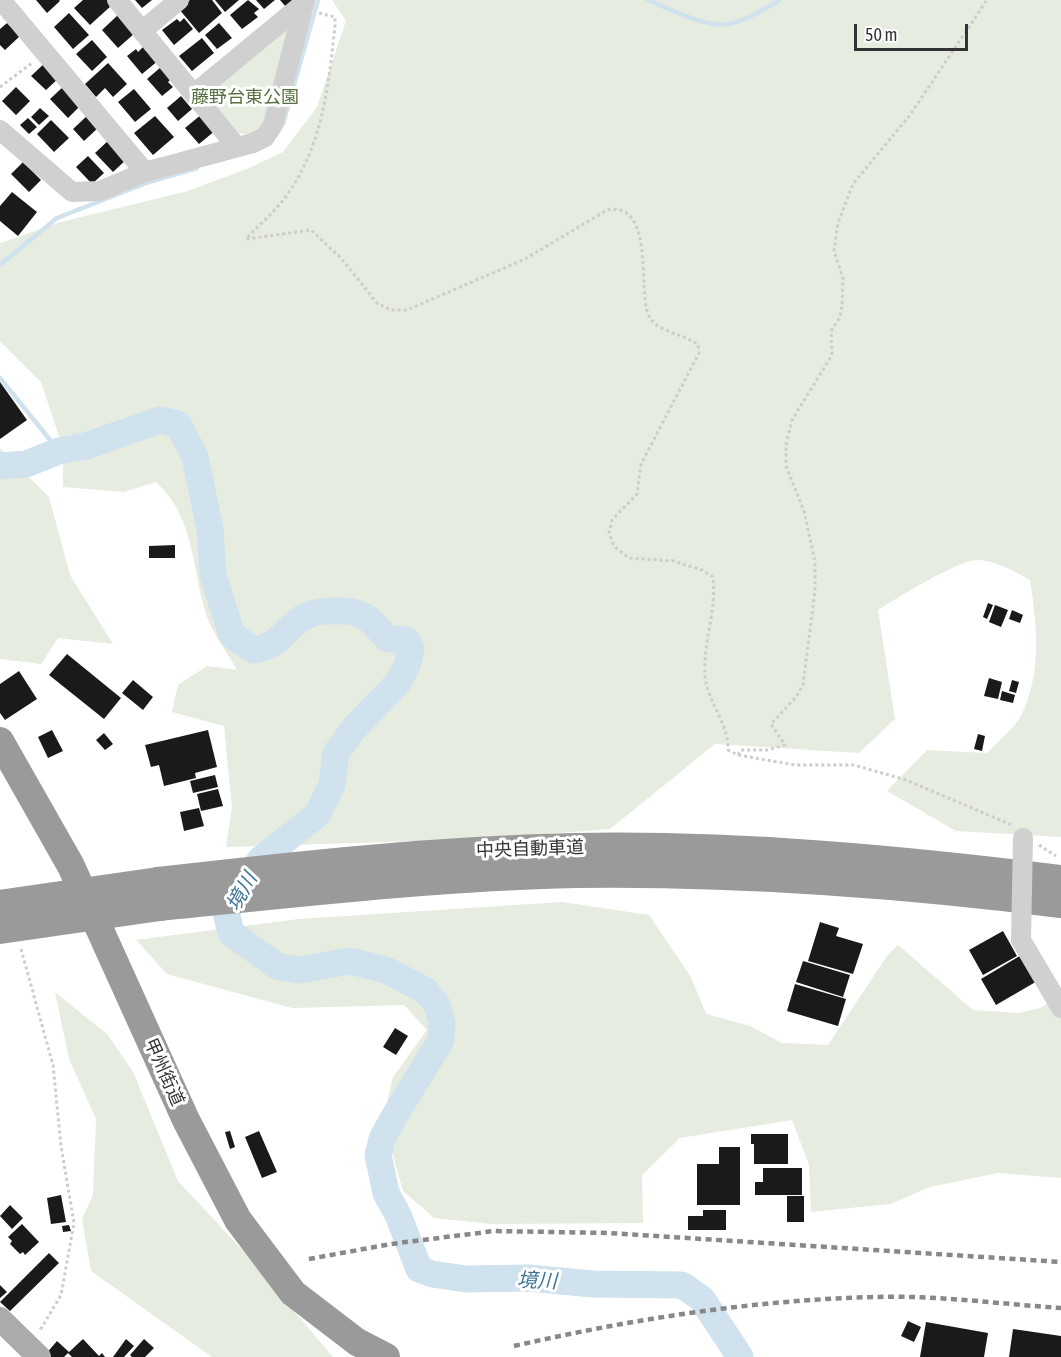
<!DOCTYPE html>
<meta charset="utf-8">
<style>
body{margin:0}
#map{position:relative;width:1061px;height:1357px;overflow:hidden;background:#fff;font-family:"Asap Condensed",sans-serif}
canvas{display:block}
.scale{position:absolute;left:854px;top:24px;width:114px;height:27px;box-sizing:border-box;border:3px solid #333;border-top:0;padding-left:8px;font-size:18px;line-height:21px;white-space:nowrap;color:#333;-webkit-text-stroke:4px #fff;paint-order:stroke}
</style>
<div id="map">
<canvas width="1061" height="1357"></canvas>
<div class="scale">50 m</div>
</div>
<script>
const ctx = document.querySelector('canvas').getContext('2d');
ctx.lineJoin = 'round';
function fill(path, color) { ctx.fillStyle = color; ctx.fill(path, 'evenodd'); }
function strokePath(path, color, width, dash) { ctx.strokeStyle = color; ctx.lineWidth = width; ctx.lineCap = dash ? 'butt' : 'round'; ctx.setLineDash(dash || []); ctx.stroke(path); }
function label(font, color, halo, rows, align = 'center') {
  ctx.font = font + ' "Asap Condensed","Noto Sans JP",sans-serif'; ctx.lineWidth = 6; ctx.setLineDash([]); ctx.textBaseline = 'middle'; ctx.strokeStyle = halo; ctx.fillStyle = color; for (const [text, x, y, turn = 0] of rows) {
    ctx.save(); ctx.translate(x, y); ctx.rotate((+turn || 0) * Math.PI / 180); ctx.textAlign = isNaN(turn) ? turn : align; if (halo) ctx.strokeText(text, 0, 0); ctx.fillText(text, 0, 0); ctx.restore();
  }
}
fill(new Path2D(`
 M332,0H1061V837L956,831L887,791L927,750L987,753C998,741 1015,728 1022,714C1042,671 1037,625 1030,580C1014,571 997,561 978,560C959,559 896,599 878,610L895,719L859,753L715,744L610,829L483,839L226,847L232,808L224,726L172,712L178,685L207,666L237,670C228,654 216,638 209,622C191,574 197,519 156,482L124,492L63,487V448L41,382L0,341V243L61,222L188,191L249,168L283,152L317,107L346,21Z
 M284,26L291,28L264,127L252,135L237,133L208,98L207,89Z
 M0,448L49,497L70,575L113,644L58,638L41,664L0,659Z
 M562,902L649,915L691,977L706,1014L750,1026L782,1043L828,1045L887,956L898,945L973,1010L1019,1013L1040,1008L1061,995V1178L998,1173L930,1187L890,1204L811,1212L809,1165L792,1120L680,1138L642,1175L643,1223L491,1224L434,1218L403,1191L383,1121L393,1077L427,1030L404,1005L292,1008L167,974L136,940L299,919Z
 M55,992L108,1035L133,1072L178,1181L247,1255L333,1357H212L91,1271L82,1219L93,1195L96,1119L69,1059Z`), '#e6ecdf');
strokePath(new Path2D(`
 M647,0C668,8 706,28 728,24C745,21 765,9 780,0
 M283,124L318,0
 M0,265L57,218L149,182L197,168
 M0,378L59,451`), '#cfe2ee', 4.5);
strokePath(new Path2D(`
 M0,466L26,464L59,451L86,446L160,420L178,424L195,457L210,529L213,575L232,635L253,650C279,646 280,635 299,620C312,609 349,608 364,616C372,620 381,632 388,639L406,640L411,648L407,666L397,684L357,725L336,753L332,785L317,815L261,859L226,912L231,933L277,966L299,970L350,961L386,970L426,991L437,1005L442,1022L441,1040L394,1117L382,1139L378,1155L386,1193L398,1215L419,1269L432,1274L466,1279L528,1278L593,1284L682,1285L702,1299L740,1357`), '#cfe2ee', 27);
fill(new Path2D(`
 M36,0H59L60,1L47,13Z
 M83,0H107L112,5L90,25L74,8Z
 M135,0H152L142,8Z
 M190,0H212L222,13L199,33L179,9Z
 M215,0H239L225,12Z
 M248,0L259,9L254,13L258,17L242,29L230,15Z
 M256,0H275L264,9Z
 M280,0H295L286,7Z
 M69,13L89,35L73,49L54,27Z
 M118,15L135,33L118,48L102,30Z
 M184,18L193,29L174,45L162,30L177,19L180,22Z
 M7,23L20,36L5,50L0,45V29Z
 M219,23L232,38L217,49L205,35Z
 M202,38L214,53L192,71L179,56Z
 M92,40L107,57L92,71L76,54Z
 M143,47L146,51L149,49L159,60L142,74L127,56L136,49L138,52Z
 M46,62L60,77L46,90L31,76Z
 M108,63L127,84L113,97L105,88L96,97L85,84Z
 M161,67L171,79L168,82L173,87L162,96L147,79Z
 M64,86L82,104L68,118L50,99Z
 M16,87L30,101L16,115L2,101Z
 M134,89L151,109L135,122L118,102Z
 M181,96L192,109L178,121L167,108Z
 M40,108L49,116L39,125L31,117Z
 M202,114L216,130L199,144L185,128Z
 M88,115L99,127L84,141L73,129Z
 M155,116L174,137L153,155L134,133Z
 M28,118L37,127L29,134L20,125Z
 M51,120L69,138L54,152L37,134Z
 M110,139L128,158L113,172L95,153Z
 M88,156L104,173L92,184L76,167Z
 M23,162L41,180L29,192L11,174Z
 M12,192L37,212L18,236L0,221V206Z
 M0,382L27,420L0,439Z
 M175,545V558H149V546Z
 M988,603L993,605L987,619L983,617Z
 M995,605L1008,610L1001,627L989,622Z
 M1012,610L1023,615L1020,623L1009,619Z
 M67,654L121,698L104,719L49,675Z
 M19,671L37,699L5,720L0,713V684Z
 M989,678L1002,682L998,699L984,696Z
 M133,680L153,697L143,710L122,693Z
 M1012,680L1019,682L1016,693L1009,691Z
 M1002,691L1015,695L1013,703L1000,700Z
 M52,730L63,751L48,758L38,737Z
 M208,730L217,767L195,773L196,778L164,786L159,765L151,767L145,745Z
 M104,733L113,744L105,750L96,740Z
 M978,734L985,736L982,751L974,749Z
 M215,775L218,787L193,793L190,781Z
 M218,789L223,806L201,811L197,794Z
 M199,808L204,826L184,831L180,812Z
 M820,922L839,928L836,936L863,944L853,974L808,961Z
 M1003,931L1017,956L983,975L969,950Z
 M1023,954L1039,980L996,1005L981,979Z
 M803,961L850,975L843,997L796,982Z
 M795,984L846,999L838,1026L787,1011Z
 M395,1028L408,1036L396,1055L383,1047Z
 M230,1131L235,1147L230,1149L225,1132Z
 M259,1131L277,1172L262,1178L245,1137Z
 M751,1134H788V1164H754V1144H751Z
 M719,1147H740V1205H697V1164H719Z
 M763,1168H802V1195H755V1182H763Z
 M61,1195L66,1222L51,1224L47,1198Z
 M787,1196H804V1222H787Z
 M10,1205L23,1218L12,1229L0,1216Z
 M703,1210H726V1230H688V1216H703Z
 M22,1224L39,1242L25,1255L23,1252L20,1254L10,1244L12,1241L8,1237Z
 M69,1225L71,1231L63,1232L62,1226Z
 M49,1253L59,1263L10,1311L0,1302Z
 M0,1285L7,1292L0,1298Z
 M908,1321L921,1327L914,1342L901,1336Z
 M926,1322L988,1333L984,1357H920Z
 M1013,1329L1061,1336V1357H1009Z
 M83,1339L99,1356L102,1353L105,1357H72L68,1353Z
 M126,1339L134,1346L124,1357H113Z
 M144,1339L154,1348L145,1357H132L130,1355Z
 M57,1341L69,1352L64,1357H47L45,1355Z`), '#1a1a1a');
strokePath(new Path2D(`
 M319,13L335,17V25C329,83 323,143 289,192C277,210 260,224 246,239L311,230L341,258L377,303L391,310H407L525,259L607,210C655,201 638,288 648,314C656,333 684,333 698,345L699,353L641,464L637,494L612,520L609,533L614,546L629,558L674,561L702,570L713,577C717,610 703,642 705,675C707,702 729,723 728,750L738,755L795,765H854L906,780L1012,825
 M0,87L32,63
 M738,755L741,750H767L785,745L771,724L796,697L803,685L815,591V562L804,511L786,466V445L792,420L832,355L831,331L840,317L842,306L843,278L834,251L838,223L853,184L910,115L987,0
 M1039,845L1056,856
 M21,949L53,1065L61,1146L74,1223L61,1295L39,1332`), '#cdcdcd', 3, [3, 3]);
strokePath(new Path2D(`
 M1,0L145,172
 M117,0L236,146
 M142,31L179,0
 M194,94L304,3
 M0,130L72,192L100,191L145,172L253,143L265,137L273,125L305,0
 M1021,940L1061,1008`), '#d0d0d0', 20);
strokePath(new Path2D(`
 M0,1319L39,1357`), '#ababab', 24);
strokePath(new Path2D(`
 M0,741L71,866L186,1120L238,1220L293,1293L357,1342L386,1357
 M158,881C297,865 435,850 575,847C738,844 900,859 1061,879
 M160,907C299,893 437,877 577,874C739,872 900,884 1061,904`), '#9a9a9a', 28);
strokePath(new Path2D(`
 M309,1259L391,1244L494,1231L609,1233L1061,1262
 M514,1346C633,1319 753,1300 875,1297C935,1295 1000,1304 1061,1308`), '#888', 4.5, [6, 4.5]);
strokePath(new Path2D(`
 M1021,940L1023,838`), '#d0d0d0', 20);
strokePath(new Path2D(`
 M0,904L158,881
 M0,930L160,907`), '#9a9a9a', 28);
label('18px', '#56703f', '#fff', [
 ["藤野台東公園",245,97]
]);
label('18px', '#333', '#fff', [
 ["中央自動車道",530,849,-2],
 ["甲州街道",164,1072,66]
]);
label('italic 20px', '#3f7597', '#fff', [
 ["境川",242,892,-61],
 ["境川",537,1281,2]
]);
</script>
